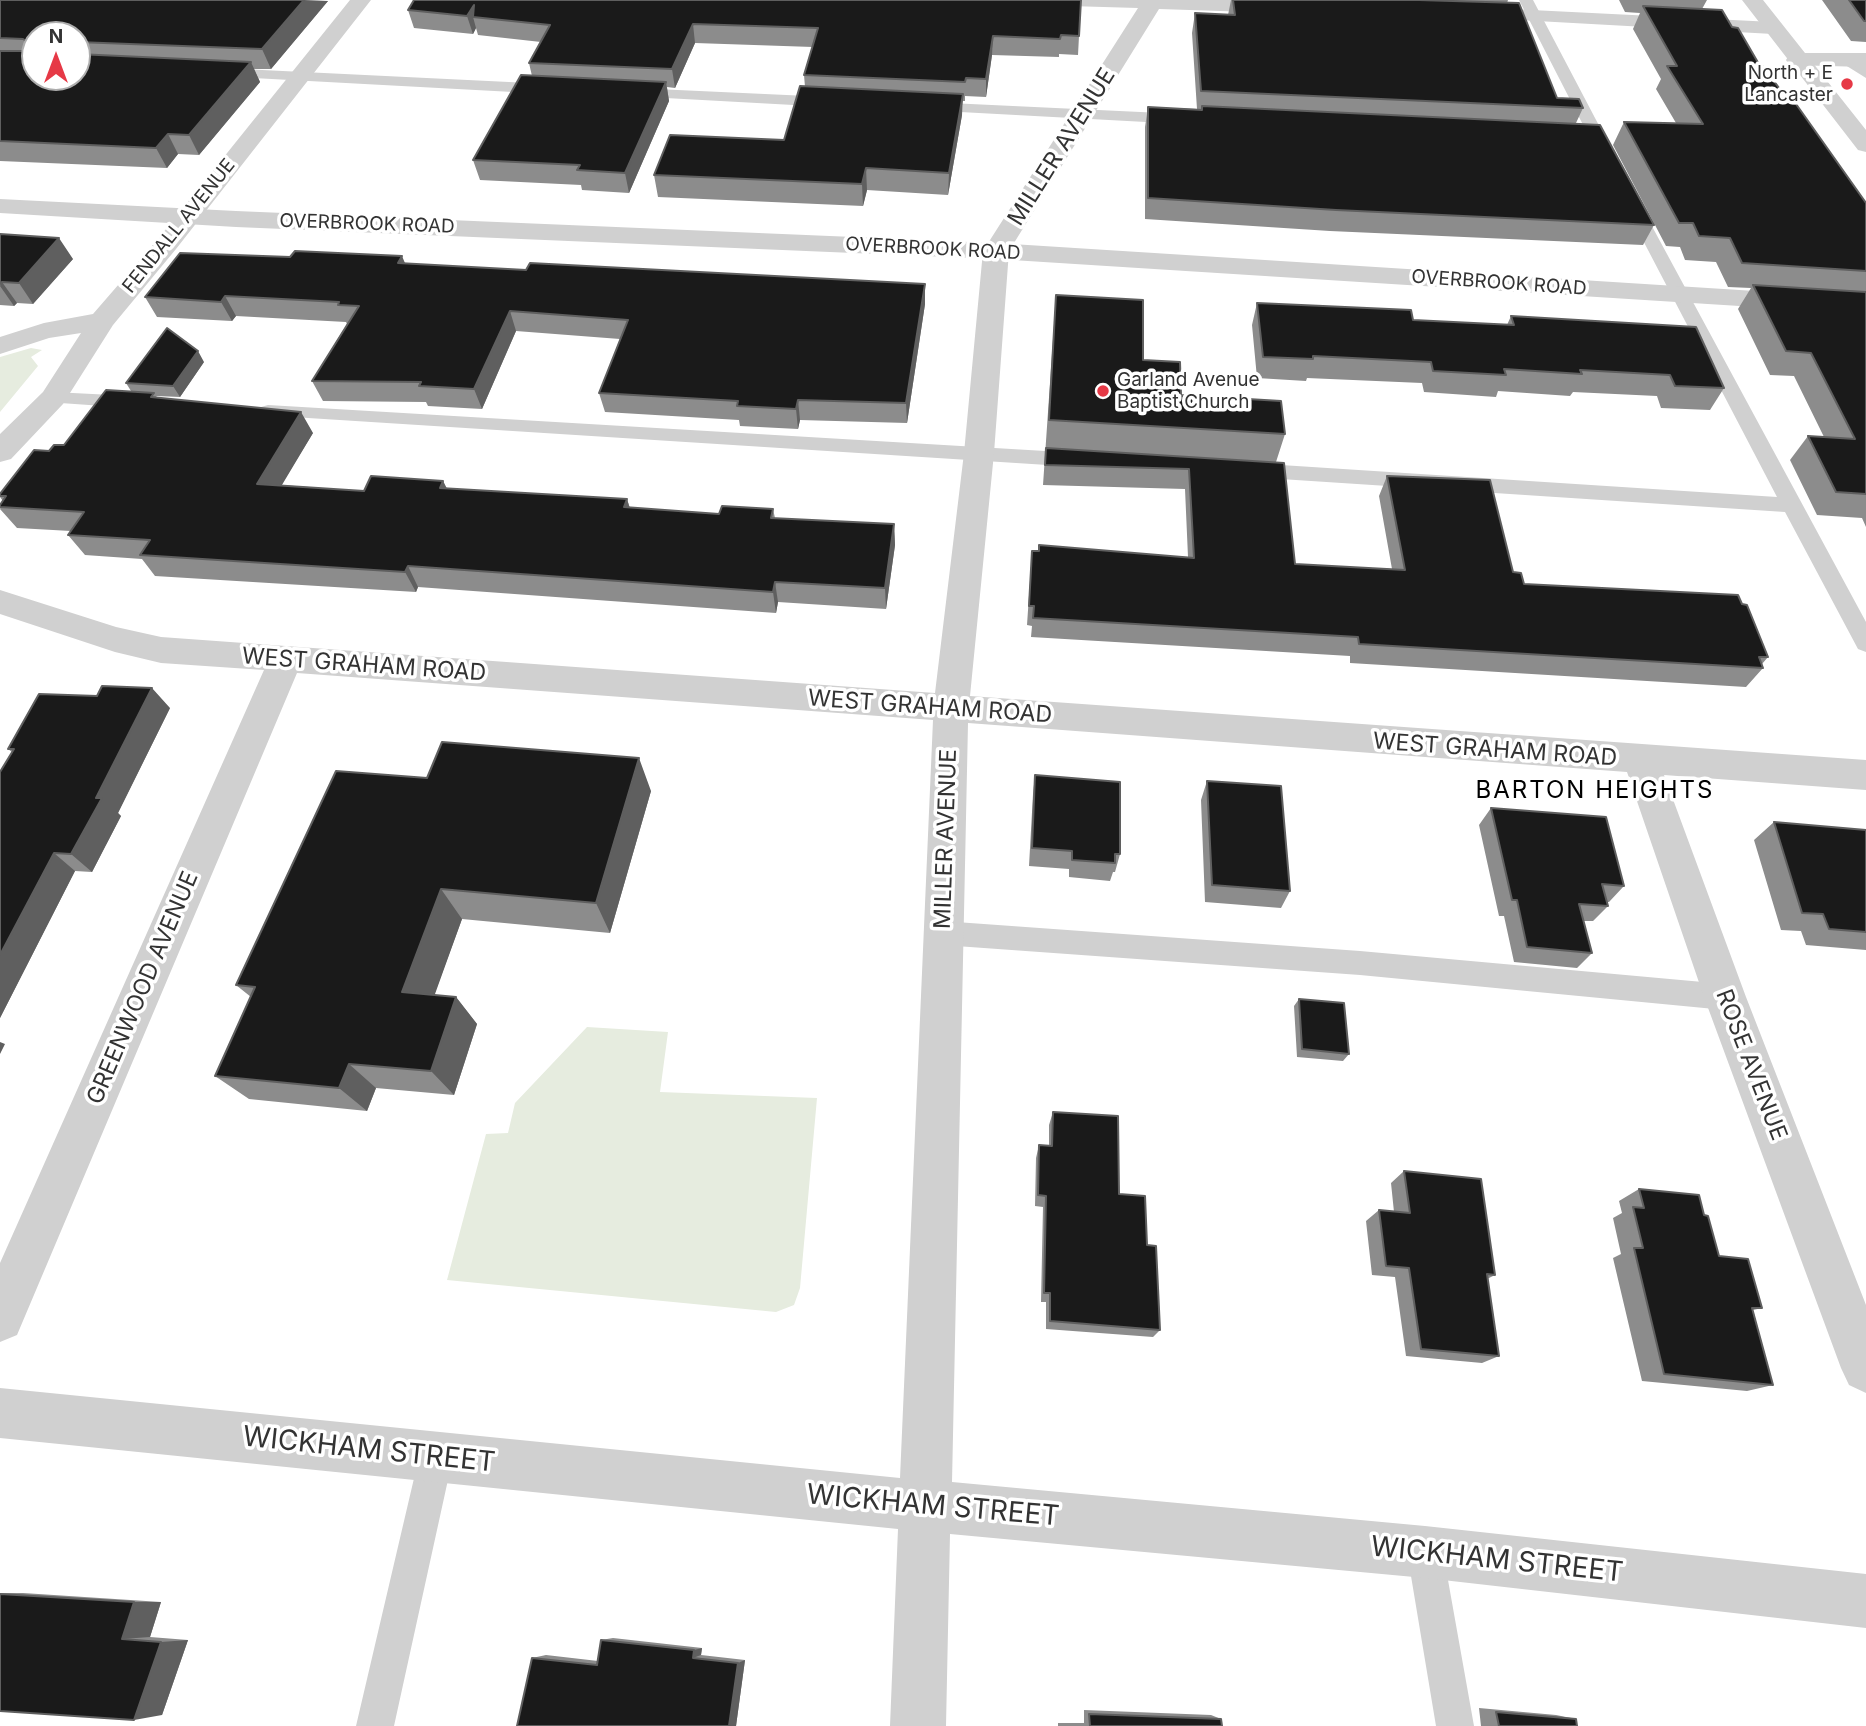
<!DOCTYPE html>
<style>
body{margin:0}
#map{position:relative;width:1866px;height:1726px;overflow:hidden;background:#fff;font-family:Inter,sans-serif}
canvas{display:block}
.north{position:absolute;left:21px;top:21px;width:70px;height:70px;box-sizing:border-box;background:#fff;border:2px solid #adadad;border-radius:50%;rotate:0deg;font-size:19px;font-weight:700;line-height:28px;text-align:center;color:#333}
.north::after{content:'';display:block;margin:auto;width:24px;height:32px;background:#e63946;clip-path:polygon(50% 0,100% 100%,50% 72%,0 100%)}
</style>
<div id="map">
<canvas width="1866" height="1726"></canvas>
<div class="north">N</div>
</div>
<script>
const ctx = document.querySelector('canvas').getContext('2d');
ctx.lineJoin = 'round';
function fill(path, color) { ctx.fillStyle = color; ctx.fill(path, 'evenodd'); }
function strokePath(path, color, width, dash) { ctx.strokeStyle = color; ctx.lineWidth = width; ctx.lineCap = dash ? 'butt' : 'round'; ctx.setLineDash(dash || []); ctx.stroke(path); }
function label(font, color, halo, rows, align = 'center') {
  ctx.font = font + ' Inter,sans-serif'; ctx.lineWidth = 7; ctx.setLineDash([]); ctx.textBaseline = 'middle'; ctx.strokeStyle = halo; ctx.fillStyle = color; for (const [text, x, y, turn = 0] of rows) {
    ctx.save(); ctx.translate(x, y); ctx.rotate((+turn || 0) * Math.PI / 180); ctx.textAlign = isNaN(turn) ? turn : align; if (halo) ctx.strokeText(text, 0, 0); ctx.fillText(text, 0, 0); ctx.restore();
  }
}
fill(new Path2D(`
 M31,348L42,350L31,357L38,366L0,412V357Z
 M587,1027L668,1032L660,1092L817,1098L800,1288L794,1305L776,1312L447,1280L486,1134L508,1133L515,1103Z`), '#e6ecdf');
fill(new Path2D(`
 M1519,0H1533L1615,156L1613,159L1607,161L1599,156Z
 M1847,56L1866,66V78L1842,63L1840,60Z
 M221,68L550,84L558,89L550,94L216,76L213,73L216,70Z
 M634,88L830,97L838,102L830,107L629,96L626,93L629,90Z
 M928,102L1183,114L1191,119L1183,124L923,110L920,107L923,104Z
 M1633,201L1641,206L1866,622V652L1858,649L1785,512L1250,477L1243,475L1240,470L1243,465L1250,463L1777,497L1625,206Z
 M53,392L132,396L139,398L142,402L139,406L132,408L46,402L43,398L46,394Z
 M268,405L1079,453L1086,455L1089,460L1086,465L1079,467L261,415L258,411L261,407Z
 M942,921L1360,951L1725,984L1735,988L1739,997L1735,1006L1725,1010L1360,975L942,945L932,941L928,933L932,925Z
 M436,1440L448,1445L453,1457L394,1726H356L419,1457L424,1445Z
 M1425,1534L1438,1539L1443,1552L1474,1726H1436L1407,1552L1412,1539Z`), '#d0d0d0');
fill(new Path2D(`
 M350,0H371L176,249L113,325L63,404L11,459L0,462V434L43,392L81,333L49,338L0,354V337L44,323L93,314L158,239Z
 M1059,0H1256L1288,3L1291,7L1288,11L1281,13L1159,9L1009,251L994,453L970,696L1866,760V790L1664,775L1746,997L1866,1305V1393L1849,1385L1841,1368L1704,997L1627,772L968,723L952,1482L1425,1526L1866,1574V1628L1425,1578L950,1534L946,1726H890L898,1529L0,1438V1388L900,1478L933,720L297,673L17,1335L0,1342V1263L264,670L161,663L115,652L0,614V590L116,627L161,637L935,693L964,453L983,251L1138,8L1069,6L1062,4Z
 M1471,7L1773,22L1780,24L1784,28L1780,32L1773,34L1464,17L1461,13L1464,9Z
 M1797,53H1866V67L1789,65L1786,60L1789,55Z`), '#d0d0d0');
fill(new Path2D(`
 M1742,0H1763L1866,130V152L1858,150Z
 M0,199L236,211L996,243L1866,298V314L996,259L236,227L0,213Z`), '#d0d0d0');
fill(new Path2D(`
 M0,0L328,1L271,69H254L260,82L199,155L178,154L167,168L0,161ZM35,35H77V77Z
 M1231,0H1508L1507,3L1557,98L1583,108L1576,123L1654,225L1643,245L1330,231L1145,219V127L1148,107L1197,109L1192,33L1195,13L1228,15Z
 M1619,0H1707L1702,9L1732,27L1760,66L1790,103L1866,203V527L1862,518L1817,515L1790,460L1808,436L1824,437L1794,376L1770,375L1738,309L1751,288L1728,287L1716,262L1685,260L1680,247L1666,246L1613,145L1624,122L1676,123L1656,89L1661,79L1633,29L1640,13L1625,12Z
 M1822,0H1866V42L1851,41Z
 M408,10L1079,36L1078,55L1059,54V57L992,55L986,97L965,96V101H962V115L948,195L867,190L863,206L658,197L654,175L784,140L805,87L804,75L813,47L695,43L675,88L667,87L669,101L629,193L582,190L581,185L480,180L473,160L532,76L529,63L541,42L478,35L476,28L473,34L414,28Z
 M0,234L73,259L33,304L17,303L14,306L0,305Z
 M405,263L925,304L907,423L800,420L798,429L740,426L739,420L605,412L599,393L620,339L516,331L482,409L428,406L426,402L323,401L312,381L347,324L346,322L236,316L232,321L157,317L145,297Z
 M1056,295L1143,360L1181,395L1285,434L1276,462L1295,564L1392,569L1379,496L1387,476L1513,572L1524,584L1768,657L1762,664L1763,668L1746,687L1350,663V656L1031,637L1032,626L1027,625L1032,551L1188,557L1185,489L1043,485Z
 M1257,303L1413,320L1507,325L1511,316L1724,388L1710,410L1661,408L1657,396L1573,392L1570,396L1498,391L1496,397L1424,392L1422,383L1307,378L1306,381L1257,378L1252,325Z
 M204,362L180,397L156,396L158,398L313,433L281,485L364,491L443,481L447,489L627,499L630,508L719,514L773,509L775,518L894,524L895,545L886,609L778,602L776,613L418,587L416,592L155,576L142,559L85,555L68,535L71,531L17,528L0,509L3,501L0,497V494L49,451L64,445L131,391L126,383Z
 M170,708L118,813L121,816L92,872L75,871L0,1018L12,752L8,749Z
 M1035,775L1120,854L1115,872H1113L1110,881L1069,877V869L1029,866L1033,794Z
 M427,778L651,791L610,933L462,919L434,995L456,997L477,1024L454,1095L376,1088L367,1111L249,1099L215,1076L251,997L236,985Z
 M1207,781L1290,891L1281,908L1205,902L1201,800Z
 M1491,808L1624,886L1609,902H1607L1608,906L1593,921H1583L1592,953L1577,968L1514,962L1504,916H1499L1479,825Z
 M1774,822L1866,830V950L1806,945L1801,931L1781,930L1754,840Z
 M1299,999L1349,1054L1343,1061L1297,1057L1294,1006Z
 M1053,1112L1119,1194L1147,1245L1160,1330L1153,1337L1046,1329V1302H1041L1043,1207L1035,1206L1036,1158L1039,1145L1049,1146V1125Z
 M1404,1171L1495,1275L1487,1279L1499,1356L1482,1363L1406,1356L1395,1277L1372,1275L1366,1221L1379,1210L1394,1212L1391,1183Z
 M1639,1189L1704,1215L1719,1256L1762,1308L1753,1310L1773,1385L1747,1391L1642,1381L1613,1258L1621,1254L1613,1218L1622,1213L1619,1201Z
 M0,1593H23L161,1602L150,1637L188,1640L162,1715L0,1711Z
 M613,1638L702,1648L701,1655L745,1660L736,1726H517L532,1658L546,1655L598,1661L601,1640Z
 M1479,1708L1556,1715L1576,1719L1577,1726H1481Z
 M1084,1710L1211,1715L1221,1719L1222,1726H1058V1723H1084Z`), '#8c8c8c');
fill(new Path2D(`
 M304,0L328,1L271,69L262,49Z
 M474,5L473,17L476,28L473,34L467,16Z
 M693,24L695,43L675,88L672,69Z
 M993,36L992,55L986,97V79Z
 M251,62L260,82L199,155L189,135Z
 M666,82L669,101L629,193L625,173Z
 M963,94L962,115L948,195L949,173Z
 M168,134L178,154L167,168L156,148Z
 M866,168L867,190L863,206L862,184Z
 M59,238L73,259L33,304L19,283Z
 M402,256L410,275L398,263Z
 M2,282L17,303L14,306L0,286Z
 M925,284V304L907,423L906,403Z
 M225,296L236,316L232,321L221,302Z
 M510,311L516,331L482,409L474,389Z
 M198,351L204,362L180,397L173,386Z
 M798,400L800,420L798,429L796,409Z
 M301,412L313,433L270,505L257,484Z
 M443,481L453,501L440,488Z
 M627,499L633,520L624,507Z
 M894,524L895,545L886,609L885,588Z
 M408,566L418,587L416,592L405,572Z
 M775,582L778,602L776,613L773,592Z
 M152,688L170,708L118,813L121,816L92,872L71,854L96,798Z
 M639,758L651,791L610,933L596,903Z
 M54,853L75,871L0,1018V955Z
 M441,889L462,919L426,1019L402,992Z
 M456,997L477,1024L454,1095L431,1071Z
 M0,1042L5,1044L0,1054Z
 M349,1064L376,1088L367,1111L339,1088Z
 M134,1602H161L150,1637L122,1639Z
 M188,1640L162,1715L134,1720L161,1642Z
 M702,1648L701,1655L693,1658L694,1650Z
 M745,1660L736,1726H729L738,1663Z`), '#5f5f5f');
const building = new Path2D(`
 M0,0H304L262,49L77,42V35H35V77H77V54L251,62L189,135L168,134L156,148L0,141V51H25L26,41L23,39L0,38Z
 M414,0H1081L1079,36L1061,35L1060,39L993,36L986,79L966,78L965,82L804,75L818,28L693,24L672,69L529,63L550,25L473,17L474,5L467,16L408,10Z
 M1233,0H1419L1519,3L1557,98L1579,99L1583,108L1201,91L1195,13L1235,15Z
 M1849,0H1866V21H1864Z
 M1643,6L1722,10L1732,27L1738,28L1760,66H1763L1790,103L1796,104L1866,203V271L1742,263L1730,238L1699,236L1693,223H1679L1624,122L1703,124L1667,66H1677Z
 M521,75L666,82L625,173L577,170L580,165L473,160Z
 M800,86L963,94L949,173L866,168L862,184L654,175L670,135L784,140Z
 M1202,106L1600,125L1654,225L1336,210L1148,198V107L1202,110Z
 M0,234L59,238L19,283L2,282L0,284Z
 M295,251L402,256L398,263L526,270L530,263L925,284L906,403L798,400L796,409L737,406L738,401L599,393L628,320L510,311L474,389L419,386L421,382L312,381L359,306L338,305L339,302L225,296L221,302L145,297L180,253L290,257Z
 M1753,285L1866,292V494L1836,492L1808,436L1855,439L1811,353L1786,351Z
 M1056,295L1143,300V360L1180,362L1181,395L1281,401L1285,434L1049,420Z
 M1257,303L1411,310L1413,320L1514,325L1511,316L1696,327L1724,388L1675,386L1670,375L1580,370L1582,374L1504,369L1506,375L1433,371L1431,362L1313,356V359L1263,357Z
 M167,328L198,351L173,386L126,383Z
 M106,390L154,393L151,397L301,412L257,484L364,491L371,476L443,481L440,488L627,499L624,507L719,514L722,506L773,509L771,518L894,524L885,588L775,582L773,592L408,566L405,572L140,555L150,540L68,535L84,512L0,507V505L6,496H0V494L34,450L49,451L54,445H64Z
 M1046,448L1284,463L1295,564L1405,570L1387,476L1490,480L1513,572L1521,573L1524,584L1738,595L1742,604L1747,605L1768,657H1759L1763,668L1359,644L1358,637L1033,618L1034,606H1029L1032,551H1039V545L1194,558L1189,469L1045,465Z
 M102,686L152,688L96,798H102L71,854L54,853L0,955V772L14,749H8L39,694L97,696Z
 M442,742L639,758L596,903L441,889L402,992L456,997L431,1071L349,1064L339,1088L215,1076L255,987L236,985L336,771L427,778Z
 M1035,775L1120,782V854H1115V863L1072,860V851L1032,848Z
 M1207,781L1281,786L1290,891L1212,885Z
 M1491,808L1606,817L1624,886L1602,884L1608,906L1579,904L1592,953L1527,947L1517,900H1512Z
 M1774,822L1866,830V932L1829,929L1823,914L1802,913Z
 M1299,999L1344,1003L1349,1054L1302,1049Z
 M1053,1112L1118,1116L1119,1194L1145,1196L1147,1245L1156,1246L1160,1330L1050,1321V1293H1044L1046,1196L1038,1195L1039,1145L1052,1146Z
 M1404,1171L1481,1179L1495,1275L1487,1274L1499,1356L1421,1349L1409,1268L1386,1266L1379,1210L1410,1213Z
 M1639,1189L1699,1195L1704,1215L1708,1216L1719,1256L1748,1259L1762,1308H1752L1773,1385L1664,1374L1634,1248H1643L1633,1207L1644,1208Z
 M0,1594L134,1602L122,1639L161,1642L134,1720L0,1711Z
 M601,1640L694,1650L693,1658L738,1663L729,1726H517L532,1658L597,1665Z
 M1496,1712L1576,1719L1577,1726H1499Z
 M1089,1714L1221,1719L1222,1726H1090Z`);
fill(building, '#1a1a1a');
strokePath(building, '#5f5f5f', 2);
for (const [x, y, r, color] of [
 [1847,84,7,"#e63946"],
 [1103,391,7,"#e63946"]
]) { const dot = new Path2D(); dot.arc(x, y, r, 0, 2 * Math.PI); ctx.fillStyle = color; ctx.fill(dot); strokePath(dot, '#fff', 2.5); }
label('19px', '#333', '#fff', [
 ["North + E",1833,73],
 ["Lancaster",1833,95],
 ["Garland Avenue",1117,380,"left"],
 ["Baptist Church",1117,402,"left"]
], 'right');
label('19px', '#333', '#fff', [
 ["OVERBROOK ROAD",367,224,2],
 ["FENDALL AVENUE",179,226,-51],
 ["OVERBROOK ROAD",933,249,3],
 ["OVERBROOK ROAD",1499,283,4]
]);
label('23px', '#333', '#fff', [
 ["MILLER AVENUE",1062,147,-58],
 ["WEST GRAHAM ROAD",364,665,4],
 ["WEST GRAHAM ROAD",930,707,4],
 ["WEST GRAHAM ROAD",1495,750,4],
 ["MILLER AVENUE",946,839,-88],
 ["GREENWOOD AVENUE",143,988,-67],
 ["ROSE AVENUE",1751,1065,69]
]);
ctx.letterSpacing = '2px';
label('24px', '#000', '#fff', [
 ["BARTON HEIGHTS",1595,791]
]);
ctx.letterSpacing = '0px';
label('28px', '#333', '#fff', [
 ["WICKHAM STREET",369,1450,6],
 ["WICKHAM STREET",933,1506,5],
 ["WICKHAM STREET",1497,1560,6]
]);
</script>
